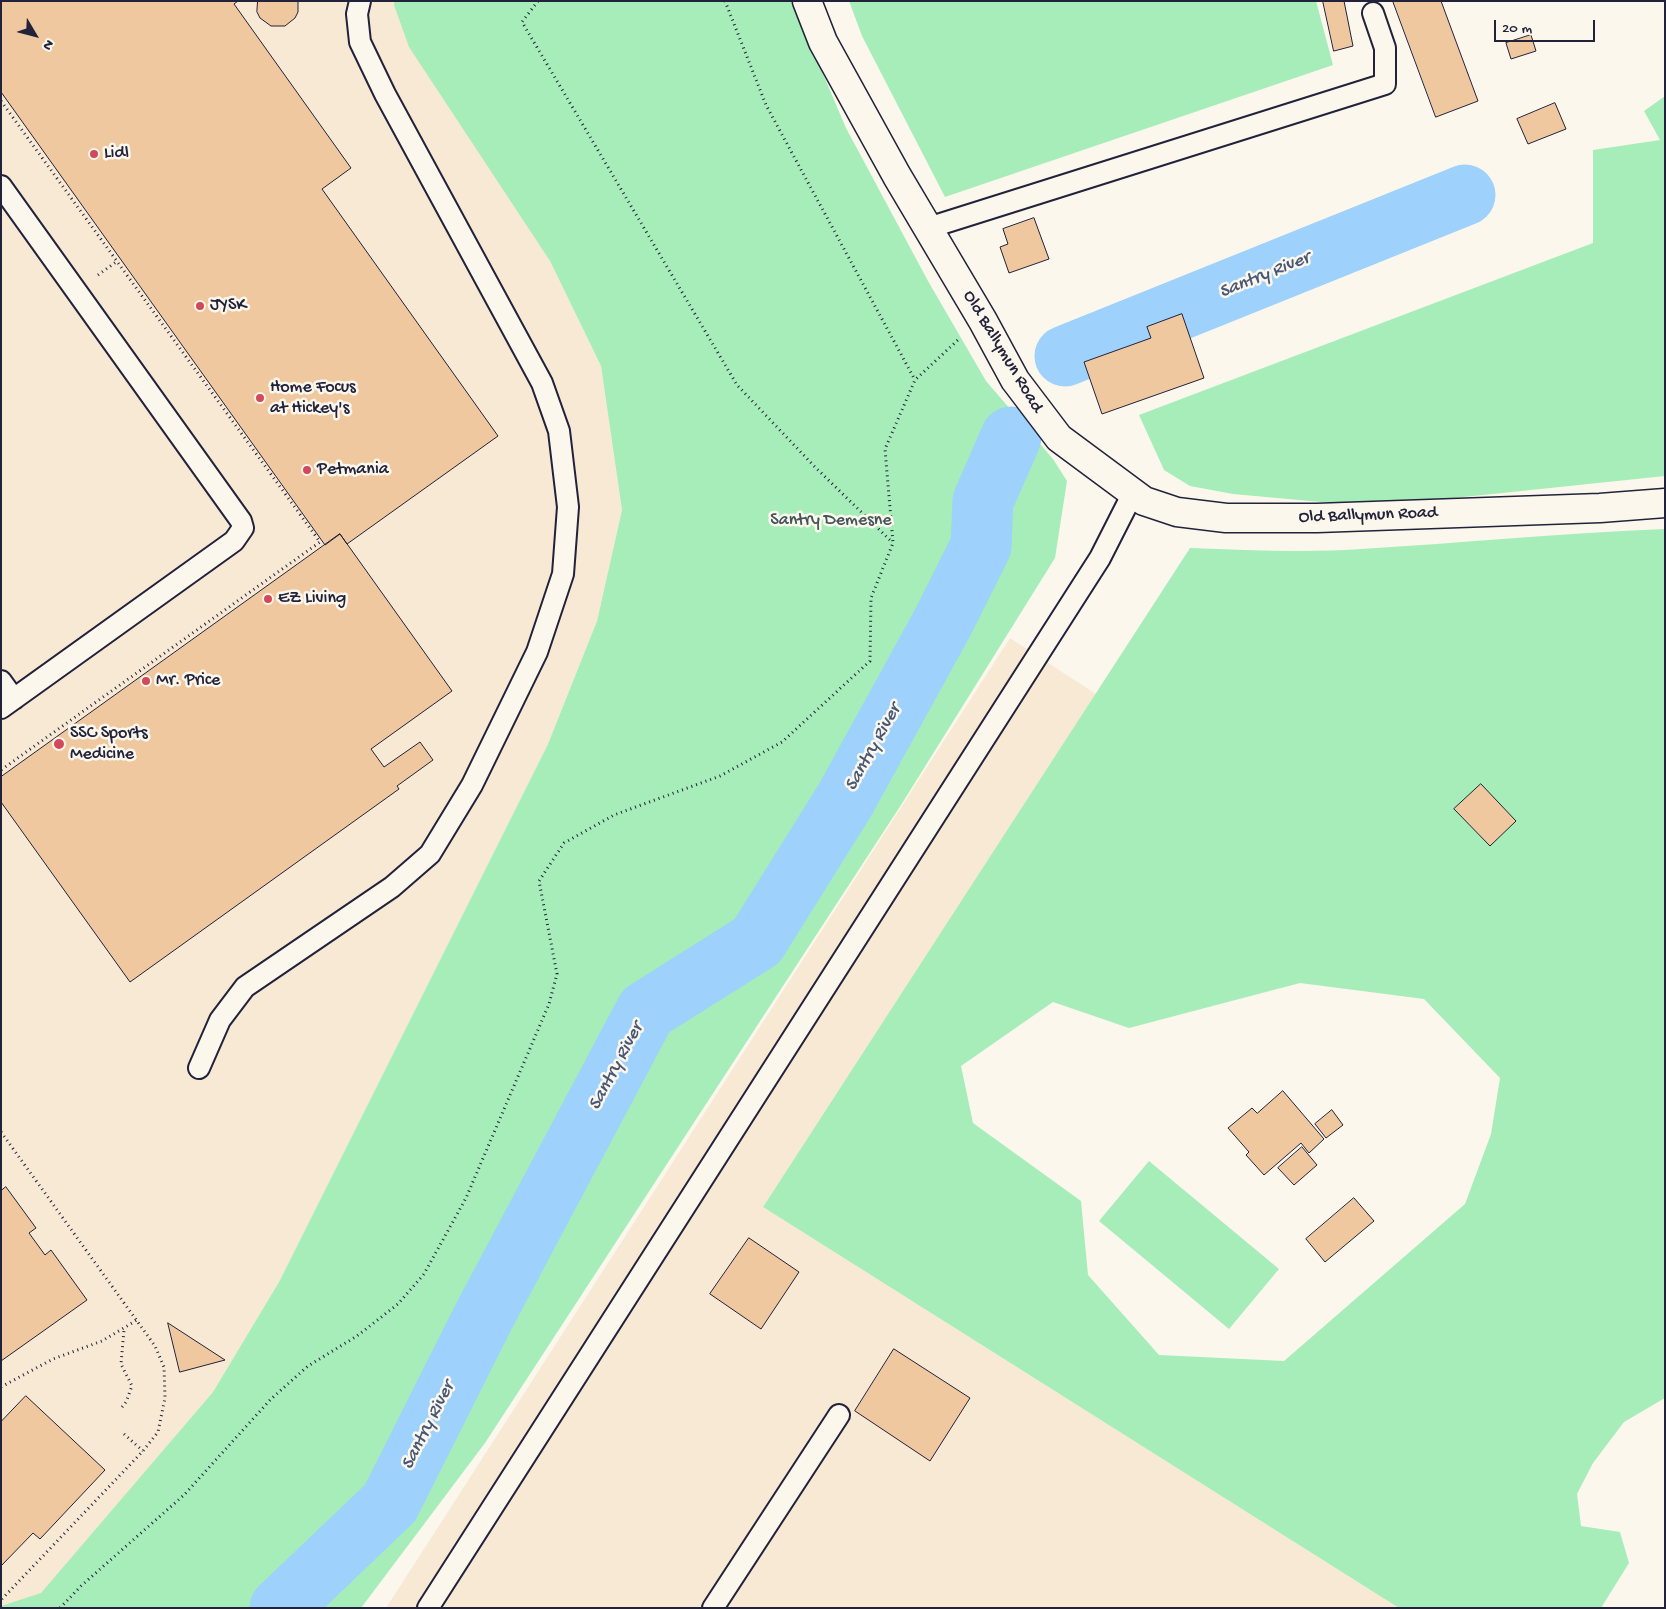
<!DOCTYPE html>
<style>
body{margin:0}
#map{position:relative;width:1666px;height:1609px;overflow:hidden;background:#fbf7ec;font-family:"Gochi Hand",sans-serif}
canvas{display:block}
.frame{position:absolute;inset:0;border:2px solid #22223b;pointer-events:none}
.north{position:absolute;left:10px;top:10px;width:50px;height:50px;-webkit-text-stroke:4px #fbf7ec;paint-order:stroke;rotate:127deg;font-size:14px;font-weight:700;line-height:20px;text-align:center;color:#22223b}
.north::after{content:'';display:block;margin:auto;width:18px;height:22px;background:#22223b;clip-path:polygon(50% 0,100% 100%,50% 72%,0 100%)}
.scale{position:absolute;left:1494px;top:20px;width:101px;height:22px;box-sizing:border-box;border:2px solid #22223b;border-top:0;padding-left:6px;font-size:15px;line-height:18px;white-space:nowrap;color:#22223b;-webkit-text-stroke:4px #fbf7ec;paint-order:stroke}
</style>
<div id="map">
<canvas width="1666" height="1609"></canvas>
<div class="frame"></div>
<div class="north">N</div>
<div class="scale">20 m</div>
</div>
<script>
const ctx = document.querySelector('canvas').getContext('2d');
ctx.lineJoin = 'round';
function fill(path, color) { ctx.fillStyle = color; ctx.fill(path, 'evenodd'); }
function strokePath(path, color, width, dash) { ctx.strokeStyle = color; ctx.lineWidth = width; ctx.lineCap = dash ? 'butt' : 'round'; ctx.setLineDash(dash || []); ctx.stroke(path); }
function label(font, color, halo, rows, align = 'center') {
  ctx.font = font + ' "Gochi Hand",sans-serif'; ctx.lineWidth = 5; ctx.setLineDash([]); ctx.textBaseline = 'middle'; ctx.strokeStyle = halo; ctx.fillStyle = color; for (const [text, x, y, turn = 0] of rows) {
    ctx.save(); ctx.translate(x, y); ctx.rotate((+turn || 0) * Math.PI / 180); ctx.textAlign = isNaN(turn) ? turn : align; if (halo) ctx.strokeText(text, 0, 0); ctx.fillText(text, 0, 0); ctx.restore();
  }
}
fill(new Path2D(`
 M1,1H394V5L550,261L601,366L622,510L597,621L548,744L279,1282L213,1392L41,1594L1,1606Z
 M1010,638L1096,694L763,1207L1399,1608H386Z`), '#f8e9d5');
fill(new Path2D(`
 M394,1H792L846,128L928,281L986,381L1053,459L1067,481L1055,558L901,805L485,1443L361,1608H1V1606L41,1593L213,1392L279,1282L548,744L597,621L622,510L601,366L550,261L409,47L394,5Z
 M849,1H1316L1333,65L945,197L862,36Z
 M1665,96V476L1435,500L1343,504L1233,494L1190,486L1164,470L1139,415L1593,243V150L1660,140L1644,111Z
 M1665,529V1398L1624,1422L1593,1463L1577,1494L1581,1526L1620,1532L1629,1563L1601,1608H1399L763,1207L1190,548C1247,550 1304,553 1361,549C1462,543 1563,533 1665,529ZM1300,983L1424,999L1500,1078L1491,1134L1465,1204L1284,1361L1159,1355L1088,1275L1081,1201L973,1123L961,1066L1053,1002L1129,1028Z
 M1149,1161L1279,1269L1229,1329L1099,1221Z`), '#a7edb9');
strokePath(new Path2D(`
 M1065,356L1465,195
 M280,1608L390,1503L484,1316L646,1011L757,941L845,800L943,622L981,546L983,501L1011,437`), '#9ed1fc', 61);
const building = new Path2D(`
 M1,1H238L234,4L351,168L322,189L498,436L347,544L340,534L325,545L1,92Z
 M258,1H298V12L295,18L285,26H271L260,18L257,12Z
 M1323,1H1344L1353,46L1334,51Z
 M1393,1H1441L1478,101L1436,117Z
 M1531,35L1536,51L1511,59L1506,43Z
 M1555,103L1566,129L1528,144L1517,119Z
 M1034,218L1049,259L1009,273L1000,247L1008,244L1003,229Z
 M1182,314L1204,378L1102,414L1084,362L1151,338L1147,327Z
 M340,534L452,691L371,749L384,767L420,742L433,760L397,786L399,789L130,982L1,802V777Z
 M1481,784L1516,821L1490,846L1454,809Z
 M1283,1091L1324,1139L1309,1153L1301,1143L1264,1175L1246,1155L1249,1152L1228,1128L1252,1108L1257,1113Z
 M1332,1110L1343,1125L1326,1138L1315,1124Z
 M1302,1147L1317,1165L1294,1185L1278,1168Z
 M6,1187L36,1228L29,1233L45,1255L51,1250L87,1300L1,1361V1191Z
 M1354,1198L1374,1221L1325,1262L1306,1239Z
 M749,1238L799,1272L761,1329L710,1294Z
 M168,1323L225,1360L180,1372Z
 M894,1349L970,1398L930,1461L855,1411Z
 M26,1396L105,1470L40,1539L33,1533L1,1566V1422Z`);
fill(building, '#f0c8a0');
strokePath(building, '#22223b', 1);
const service = new Path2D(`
 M1,186L241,521L243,528L234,541L1,708
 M928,228L1385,84V48L1373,13
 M1,681L14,699
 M199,1068L220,1020L245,987L392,887L430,854L472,785L537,652L563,574L568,507L559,431L542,383L385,94L360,42L357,14L360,1
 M428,1608L1100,558L1133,493
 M713,1608L839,1415`);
const minor = new Path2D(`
 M807,1L823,42L897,176L983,321L1015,380L1059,438L1144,501L1177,512L1226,518H1317L1600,508L1665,503`);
strokePath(service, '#22223b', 24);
strokePath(minor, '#22223b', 31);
strokePath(new Path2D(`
 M538,1L522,22L737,385L814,466L892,542
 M725,1L766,105L915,380
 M1,101L320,542L1,770
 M98,275L116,262
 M1,1132L155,1346L164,1367L165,1398L158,1432L143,1451L1,1600
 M1,1387L53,1359L102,1341L137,1320
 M122,1407L126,1402L132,1386L121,1364L124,1330
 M124,1434L143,1451
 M60,1608L81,1586L184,1495L271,1399L308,1366L357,1336L398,1304L424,1274L466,1198L549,1004L557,974L539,881L564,843L614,815L720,776L782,742L870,661L871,598L893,543L885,449L915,380L959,339`), '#22223b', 3, [1, 4]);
strokePath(service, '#fbf7ec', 20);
strokePath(minor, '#fbf7ec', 28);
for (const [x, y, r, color] of [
 [94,154,5,"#d1495b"],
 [200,306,5,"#d1495b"],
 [260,398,5,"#d1495b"],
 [307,470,5,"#d1495b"],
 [268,599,5,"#d1495b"],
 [146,681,5,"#d1495b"],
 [59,744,6,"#d1495b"]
]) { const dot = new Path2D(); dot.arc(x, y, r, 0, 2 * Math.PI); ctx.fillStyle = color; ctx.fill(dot); strokePath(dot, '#fbf7ec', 2); }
label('18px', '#22223b', '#fbf7ec', [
 ["Lidl",104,154],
 ["JYSK",210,306],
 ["Home Focus",270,388],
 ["at Hickey's",270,409],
 ["Petmania",317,470],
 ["EZ Living",278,599],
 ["Mr. Price",156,681],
 ["SSC Sports",70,734],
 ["Medicine",70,755]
], 'left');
label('18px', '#22223b', '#fbf7ec', [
 ["Old Ballymun Road",1002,352,59],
 ["Old Ballymun Road",1368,516,-2]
]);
label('18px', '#43555a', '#fbf7ec', [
 ["Santry Demesne",831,521]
]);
label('italic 19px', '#475775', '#fbf7ec', [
 ["Santry River",1265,276,-22],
 ["Santry River",874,748,-61],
 ["Santry River",617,1067,-62],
 ["Santry River",429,1426,-63]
]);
</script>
